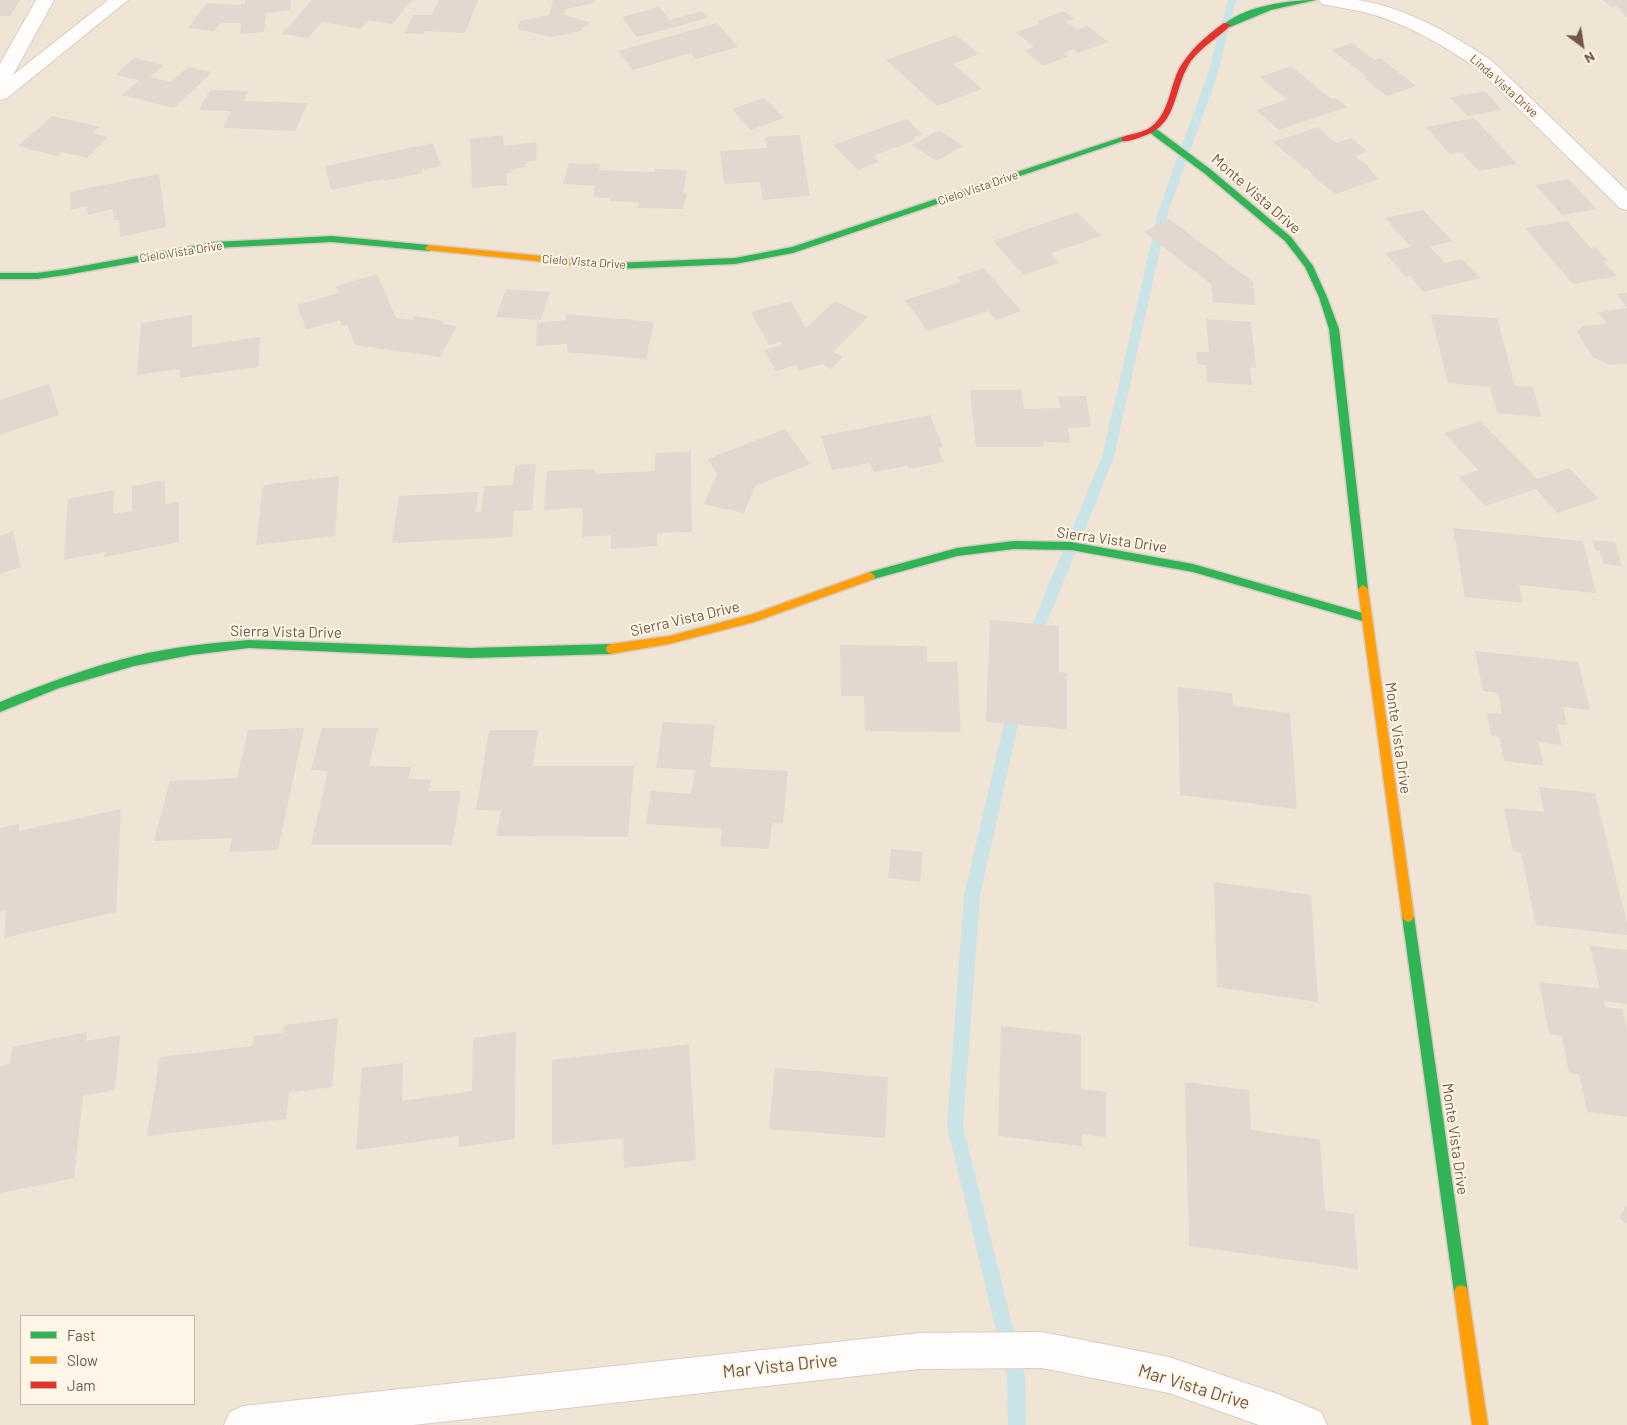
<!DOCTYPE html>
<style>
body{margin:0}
#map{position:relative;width:1627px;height:1425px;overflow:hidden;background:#f6f1e7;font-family:Barlow,sans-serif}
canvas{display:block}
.legend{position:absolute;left:20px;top:1315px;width:175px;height:90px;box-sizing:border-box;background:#fff6e7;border:1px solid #c7b7a7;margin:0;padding:6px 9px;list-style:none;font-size:15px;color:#735848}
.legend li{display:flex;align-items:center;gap:10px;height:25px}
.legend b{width:25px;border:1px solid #c7b7a7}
.north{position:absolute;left:1557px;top:20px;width:50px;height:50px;-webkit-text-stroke:4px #fff6e7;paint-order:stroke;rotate:149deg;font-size:14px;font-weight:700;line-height:20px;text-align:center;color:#735848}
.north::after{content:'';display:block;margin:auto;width:18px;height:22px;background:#735848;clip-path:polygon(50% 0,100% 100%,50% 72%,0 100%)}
</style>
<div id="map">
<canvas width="1627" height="1425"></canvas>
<ul class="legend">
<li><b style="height:6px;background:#30b455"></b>Fast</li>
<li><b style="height:6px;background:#ff9f0a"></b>Slow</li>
<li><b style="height:6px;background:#e5322d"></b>Jam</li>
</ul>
<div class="north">N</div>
</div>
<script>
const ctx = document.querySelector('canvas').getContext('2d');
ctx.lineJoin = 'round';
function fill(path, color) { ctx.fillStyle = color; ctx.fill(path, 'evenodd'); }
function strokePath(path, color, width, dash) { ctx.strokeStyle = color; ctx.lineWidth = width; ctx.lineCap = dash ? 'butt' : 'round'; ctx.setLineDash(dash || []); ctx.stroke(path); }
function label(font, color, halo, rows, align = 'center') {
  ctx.font = font + ' Barlow,sans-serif'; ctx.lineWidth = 4; ctx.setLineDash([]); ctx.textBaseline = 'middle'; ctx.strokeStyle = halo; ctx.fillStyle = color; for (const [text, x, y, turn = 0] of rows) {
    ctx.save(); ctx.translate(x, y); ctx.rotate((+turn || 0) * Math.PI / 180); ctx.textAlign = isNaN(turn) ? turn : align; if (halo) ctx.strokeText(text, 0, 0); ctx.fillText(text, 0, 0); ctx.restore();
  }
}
fill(new Path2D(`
 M0,0H1627V1425H0ZM21,1316H194V1404H21Z`), '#f0e4d4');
fill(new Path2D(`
 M1228,0H1236L1217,76L1169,209L1114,457L1039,642L1037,646L1032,647L1027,646L1025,642L1102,457L1159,209L1207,76Z
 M1015,700L1020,702L1022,706L980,896L963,1126L1025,1376L1026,1425H1008L1007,1376L947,1126L964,896L1008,706L1010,702Z`), '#c9e3e6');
fill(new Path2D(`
 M0,0H20L10,16H0Z
 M245,0H291L290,10L266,13L264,32L240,34L241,23H221L214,31L188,28L207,3L237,5L245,4Z
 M312,0H412L392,24L369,20L361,29L322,22L308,38L282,34Z
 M439,0H478L465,33L425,31L424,34L405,33L413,15H432Z
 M553,0H595L594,3L565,9L564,15L589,22L588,26L583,27L581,31L551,37L518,29L519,21L549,15Z
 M1603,0H1627V17L1616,6L1611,7Z
 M659,7L670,20L702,11L708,18L637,37L622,17Z
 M1064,11L1074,19L1066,22L1077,30L1088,26L1108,42L1078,53L1074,49L1064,53L1068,56L1043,66L1025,51L1034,47L1016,32L1040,24L1037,21Z
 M717,23L738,47L696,59L691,53L633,70L618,51Z
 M956,35L979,54L953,64L982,89L937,106L886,60Z
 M1352,43L1375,60L1380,58L1416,86L1387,96L1364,78L1367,77L1332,50Z
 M134,58L164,65L150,77L171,82L188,67L212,72L174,108L122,95L139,80L115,75Z
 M1291,66L1331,99L1336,98L1347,107L1279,130L1256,110L1287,100L1260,77Z
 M210,90L249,91L244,101L308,103L295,131L223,128L231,111L199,110Z
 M1485,91L1502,110L1467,116L1450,97Z
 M764,98L784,118L751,130L732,109Z
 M52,116L99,127L92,133L108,137L87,158L61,152L57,156L18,146Z
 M1474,118L1517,164L1479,171L1461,152L1450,154L1426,127Z
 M907,119L922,134L912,138L915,140L873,156L879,162L858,170L833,145Z
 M1318,127L1336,143L1351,138L1367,151L1355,157L1366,164L1378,179L1336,194L1316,179L1307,168L1305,169L1273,142Z
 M939,130L963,146L936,161L912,145Z
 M503,135L504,146L536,142L537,160L526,161V167L511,169V173H506L507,185L472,188L470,139Z
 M800,135L810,196L763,200L760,182L724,184L720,151L767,148L765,137Z
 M433,143L441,166L422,170L423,173L384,181L383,179L331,190L325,166Z
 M569,163L600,164L599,170L655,172V169L687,170L683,193H687L683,209L638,208L639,202L610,201V198L593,197L595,186L563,184Z
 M159,174L166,227L120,237L119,220H114L113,209L88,215L87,206L71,210L70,192Z
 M1569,179L1596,209L1562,215L1536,185Z
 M1423,210L1452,241L1430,247L1445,263L1462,259L1480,278L1423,292L1410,276L1406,277L1385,253L1411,247L1385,218Z
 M1077,212L1101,236L1051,253L1059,263L1024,275L993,241Z
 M1169,219L1253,282L1255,305L1213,302L1211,284L1144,232Z
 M1567,221L1591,248L1596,247L1607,260L1603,261L1617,276L1573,284L1525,228Z
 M984,268L1021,311L996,320L988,311L928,331L905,300L961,282L957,277Z
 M377,274L396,318L413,320L415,316L444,321L442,324L457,326L440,357L355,345L347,325L342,326L340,320L306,330L297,305L338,293L336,286Z
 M506,289L550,292L541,320L496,317Z
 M1627,293V307L1616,294Z
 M791,301L806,328L835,301L868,317L833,352L843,357L831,369L822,364L799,371L796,365L776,371L764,350L783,345L781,342L769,345L751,312Z
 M1627,308V364L1609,365L1593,357L1577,332L1583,326L1607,324L1598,312Z
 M566,314L654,322L646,359L568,352L567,344L536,346L537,323L567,320Z
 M1431,314L1497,318L1515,386L1533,387L1541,417L1497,413L1490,387L1448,383Z
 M192,315V347L260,337L259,367L180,378V369L137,375L141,323Z
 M1206,319L1251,322L1256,368H1250L1252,385L1207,382L1206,365L1197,364L1196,352H1209Z
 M49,384L59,415L0,435V400Z
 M970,390H1021L1024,409L1060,408L1058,397L1086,396L1091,427L1068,428L1070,443L1043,442L1044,447H976Z
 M930,415L943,447L938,448L944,462L909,469L907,466L874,472L870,463L832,470L821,436Z
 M1480,421L1537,479L1569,468L1599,499L1558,513L1536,489L1485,506L1459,477L1478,470L1444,433Z
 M785,429L810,464L755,486L744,513L704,504L717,474L708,459Z
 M691,451L692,532L657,533V546L611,549V535L582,537L583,508L544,510L547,471L595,469V474L655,471V453Z
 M536,464L532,510L514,511L512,537L392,543L399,496L478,492L476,512H481L484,486L513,485L515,465Z
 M339,476L335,536L256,545L263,485Z
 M165,480V504L179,502V542L104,557L105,552L64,560L68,499L114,490L113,514L132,511V486Z
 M1453,528L1583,541L1596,593L1519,585L1523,603L1465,597Z
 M13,531L21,567L0,574V536Z
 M1592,540L1615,542L1622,566L1604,564L1600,551L1595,550Z
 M990,620L1059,626V672L1067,673V729L986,722Z
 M840,645L927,646V662H957L961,732L865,731L864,696H841Z
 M1475,651L1578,662L1590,710L1563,707L1567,725L1557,724L1562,745L1538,742L1544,766L1504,761L1499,737L1491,735L1487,713L1502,714L1498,693L1483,691Z
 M1178,687L1232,693L1233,706L1290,713L1297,809L1180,795Z
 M663,722L715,725L710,767L788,771L783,824L772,823L769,849L720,846L722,829L646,824L651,791L691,794L695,770L656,768Z
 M304,728L278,850L229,852L232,838L154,841L170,781L237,778L248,730Z
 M322,728H378L369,766L411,767L408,779H431L429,791H461L452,845H311L328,771L311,770Z
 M489,730H538L533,766H634L628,837L496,836L501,811L476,810Z
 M1539,787L1595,793L1627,923V935L1536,925L1521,853L1513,851L1504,808L1544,812Z
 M121,809L116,912L4,938L6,910L0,912V828L19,824V831Z
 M891,849L923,852L920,882L888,878Z
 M1214,882L1311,895L1318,1002L1217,987Z
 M1590,946L1627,950V1004L1604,1001L1605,1007L1622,1009L1627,1029V1117L1587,1112L1579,1074L1569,1073L1562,1036L1549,1034L1539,982L1600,989Z
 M338,1018L332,1087L289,1093L286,1119L147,1136L160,1057L252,1046L253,1036L283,1033L284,1025Z
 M1001,1026L1081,1035V1089L1106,1092V1137L1082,1134V1146L998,1136Z
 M87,1032L86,1041L120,1035L115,1090L83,1096L74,1178L0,1193V1066L10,1064L12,1047Z
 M516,1032L515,1139L459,1147V1136L356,1150L362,1068L403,1063L402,1101L472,1091L473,1038Z
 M689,1044L696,1160L624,1168L623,1138L552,1145V1060Z
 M775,1068L888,1077L885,1138L769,1129Z
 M1185,1082L1249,1090L1251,1130L1320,1140L1325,1210L1354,1214L1358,1269L1189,1246Z
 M1627,1205V1224L1619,1218Z`), '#e2d8cf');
const street = new Path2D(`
 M36,0H54L13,75L108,0H128L7,98L0,100V64Z
 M1319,0C1332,0 1346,0 1358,0C1407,8 1452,34 1492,61L1627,191V210L1620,208L1478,69C1443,45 1406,23 1364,12C1350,9 1336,7 1322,4Z
 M1042,1332L1169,1357L1278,1394L1321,1412L1327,1425H1259L1169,1393L1042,1368L920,1369L413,1425H224L230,1412L243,1406L920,1333Z`);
const fast = new Path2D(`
 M1316,0L1271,10L1230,27L1223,25C1245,6 1288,0 1316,0Z
 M1149,128H1155L1210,169L1291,237L1313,266L1327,297L1339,329L1368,589L1367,592L1363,593L1358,589L1329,329L1319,297L1305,267L1285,241L1204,173L1149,132Z
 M1122,137L1129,139L793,253L735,264L615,269L611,266L615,263L735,258L792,247Z
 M332,236L429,245L433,248L429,251L332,242L215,248L66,275L37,279H0V273H37L66,269L215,242Z
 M1014,541L1071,542L1193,564L1366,614L1371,618L1366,622L1193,572L1071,550L1014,549L957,556L870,580L865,576L870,572L957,548Z
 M249,640L470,648L611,644L615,646L616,649L615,652L611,654L470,658L249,648L191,655L134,666L59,688L0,712V702C44,684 89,667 135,656C172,647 211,643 249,640Z
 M1408,910L1412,912L1414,916L1468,1292L1466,1297L1461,1299L1456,1297L1454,1292L1402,916L1404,912Z`);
const slow = new Path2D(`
 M429,245L615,263L619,266L615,269L426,250L425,248Z
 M870,572L875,576L874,579L754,622L669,644L611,654L607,652L606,649L607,646L611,644L669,636L753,614Z
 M1363,585L1368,589L1414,916L1412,920L1408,922L1404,920L1402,916L1358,589Z
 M1461,1285L1466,1287L1468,1292L1488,1425H1472L1454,1292L1456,1287Z`);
const jam = new Path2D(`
 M1224,23L1231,25C1218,38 1202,46 1191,61C1172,89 1180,125 1141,137C1135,139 1128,142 1122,141V137C1131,134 1140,133 1148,129C1170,115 1169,87 1180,67C1191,49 1207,35 1224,23Z`);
strokePath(street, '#d7cec5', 2);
strokePath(fast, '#d6cdc4', 3);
strokePath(slow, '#d6cdc4', 3);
strokePath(jam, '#d6cdc4', 3);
fill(street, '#fefdfb');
fill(fast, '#30b455');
fill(slow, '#ff9f0a');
fill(jam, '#e5322d');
label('12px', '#735848', '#fff6e7', [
 ["Linda Vista Drive",1504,86,42],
 ["Cielo Vista Drive",978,188,-19],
 ["Cielo Vista Drive",181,252,-9],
 ["Cielo Vista Drive",584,262,4]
]);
label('15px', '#735848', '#fff6e7', [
 ["Monte Vista Drive",1256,194,41],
 ["Sierra Vista Drive",1112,540,8],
 ["Sierra Vista Drive",685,619,-13],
 ["Sierra Vista Drive",286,632,1],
 ["Monte Vista Drive",1398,738,82],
 ["Monte Vista Drive",1455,1139,82]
]);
label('18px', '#735848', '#fff6e7', [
 ["Mar Vista Drive",780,1366,-6],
 ["Mar Vista Drive",1194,1387,17]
]);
</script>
